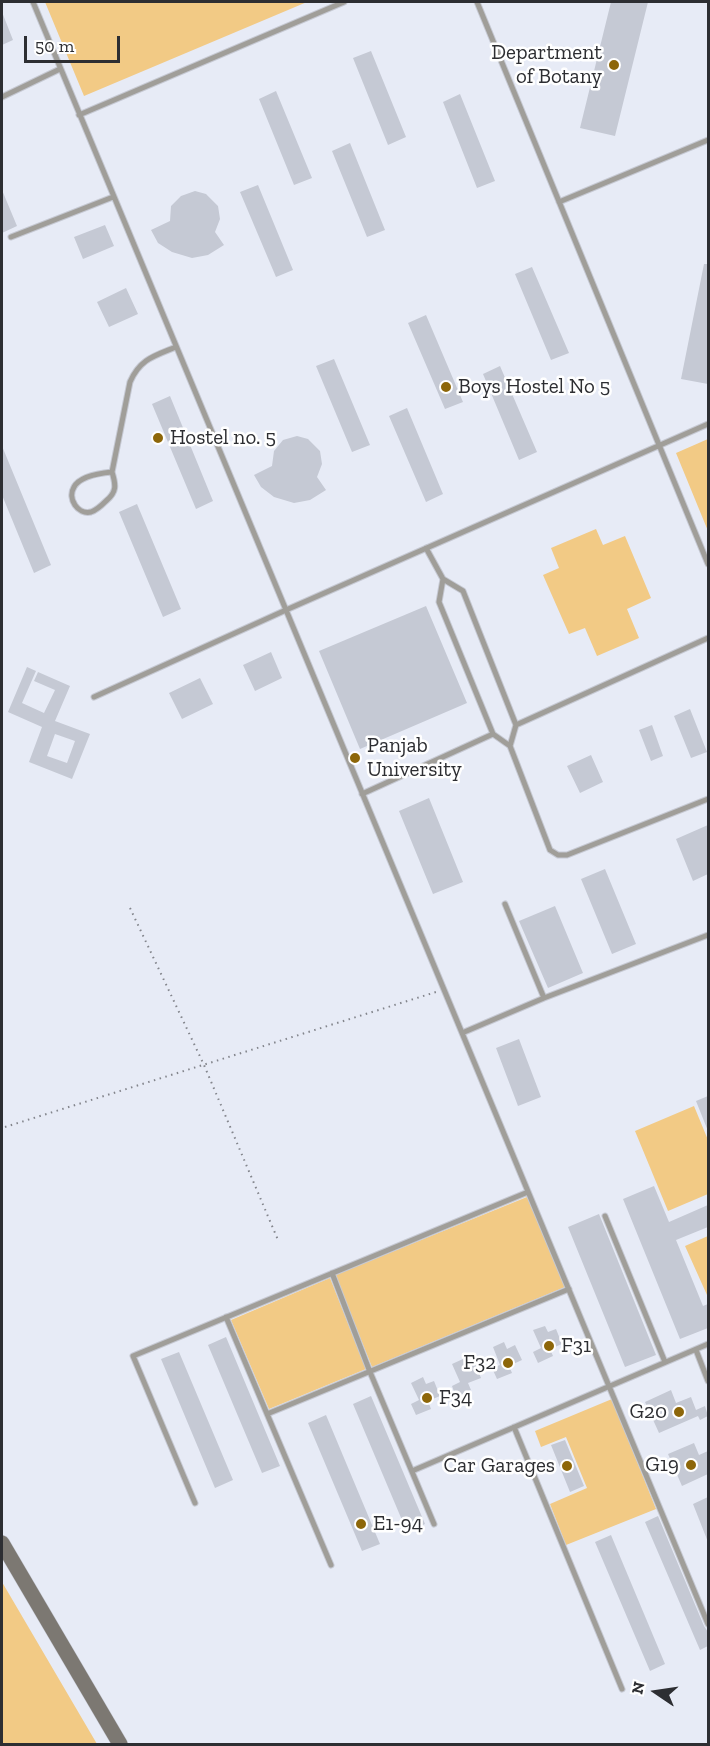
<!DOCTYPE html>
<style>
body{margin:0}
#map{position:relative;width:710px;height:1746px;overflow:hidden;background:#e7ebf6;font-family:"Zilla Slab",serif}
canvas{display:block}
.frame{position:absolute;inset:0;border:3px solid #2d2e32;pointer-events:none}
.north{position:absolute;left:626px;top:1662px;width:60px;height:60px;-webkit-text-stroke:4px #fff;paint-order:stroke;rotate:283deg;font-size:16px;font-weight:700;line-height:24px;text-align:center;color:#2d2e32}
.north::after{content:'';display:block;margin:auto;width:21px;height:27px;background:#2d2e32;clip-path:polygon(50% 0,100% 100%,50% 72%,0 100%)}
.scale{position:absolute;left:24px;top:36px;width:96px;height:27px;box-sizing:border-box;border:3px solid #2d2e32;border-top:0;padding-left:8px;font-size:18px;line-height:21px;white-space:nowrap;color:#2d2e32;-webkit-text-stroke:4px #fff;paint-order:stroke}
</style>
<div id="map">
<canvas width="710" height="1746"></canvas>
<div class="frame"></div>
<div class="north">N</div>
<div class="scale">50 m</div>
</div>
<script>
const ctx = document.querySelector('canvas').getContext('2d');
ctx.lineJoin = 'round';
function fill(path, color) { ctx.fillStyle = color; ctx.fill(path, 'evenodd'); }
function strokePath(path, color, width, dash) { ctx.strokeStyle = color; ctx.lineWidth = width; ctx.lineCap = dash ? 'butt' : 'round'; ctx.setLineDash(dash || []); ctx.stroke(path); }
function label(font, color, halo, rows, align = 'center') {
  ctx.font = font + ' "Zilla Slab",serif'; ctx.lineWidth = 5; ctx.setLineDash([]); ctx.textBaseline = 'middle'; ctx.strokeStyle = halo; ctx.fillStyle = color; for (const [text, x, y, turn = 0] of rows) {
    ctx.save(); ctx.translate(x, y); ctx.rotate((+turn || 0) * Math.PI / 180); ctx.textAlign = isNaN(turn) ? turn : align; if (halo) ctx.strokeText(text, 0, 0); ctx.fillText(text, 0, 0); ctx.restore();
  }
}
fill(new Path2D(`
 M45,2H307L84,96Z
 M708,439V531L676,453Z
 M596,529L603,545L625,536L651,598L627,609L639,638L597,656L585,628L569,634L543,575L559,568L551,548Z
 M694,1106L708,1140V1194L668,1211L635,1131Z
 M527,1197L565,1287L372,1367L335,1275Z
 M708,1236V1295H707L685,1246Z
 M330,1278L366,1369L269,1409L231,1320Z
 M612,1399L656,1509L566,1545L550,1504L587,1488L566,1437L541,1447L535,1431Z
 M2,1582L97,1744H2Z`), '#f2ca85');
fill(new Path2D(`
 M611,2H648L615,136L580,128Z
 M2,12L13,40L2,45Z
 M371,51L406,137L388,145L353,58Z
 M276,91L312,178L294,185L259,99Z
 M460,94L495,181L477,188L443,102Z
 M350,143L385,230L367,237L332,151Z
 M258,185L293,270L276,277L240,192Z
 M2,190L17,226L2,233Z
 M195,191L206,194L218,206L220,219L215,232L224,245L208,255L192,258L172,252L158,243L151,230L170,221L171,206L181,196Z
 M105,225L114,246L83,259L74,237Z
 M704,264H708V384L681,379Z
 M532,267L569,353L551,360L515,274Z
 M126,288L138,314L109,327L97,302Z
 M426,315L463,402L445,409L408,323Z
 M334,359L370,445L352,452L316,366Z
 M500,366L537,452L519,460L483,374Z
 M170,396L213,501L196,509L152,404Z
 M407,408L443,494L426,502L389,416Z
 M297,436L308,439L320,451L322,464L317,477L326,490L310,500L294,503L274,497L261,487L254,475L272,466L274,451L283,440Z
 M2,446L51,565L34,573L2,495Z
 M137,504L181,609L163,617L119,512Z
 M426,606L467,703L360,749L319,651Z
 M271,652L282,678L255,691L243,665Z
 M27,667L36,671L22,703L44,713L55,690L34,681L38,672L70,686L55,721L90,734L72,779L29,762L42,727L8,712ZM55,734L75,741L67,763L47,756Z
 M200,678L213,704L182,719L169,693Z
 M690,709L707,752L691,758L674,716Z
 M652,725L663,756L651,761L639,730Z
 M591,755L603,782L580,793L567,766Z
 M429,798L463,882L433,894L399,811Z
 M708,825V874L693,881L676,839Z
 M605,869L636,944L612,954L581,879Z
 M555,906L583,973L548,988L519,921Z
 M519,1039L541,1097L518,1106L496,1048Z
 M708,1096V1131L696,1101Z
 M654,1186L669,1222L708,1205V1227L676,1240L703,1306L708,1304V1328L680,1339L623,1199Z
 M599,1214L656,1355L625,1367L568,1227Z
 M545,1326L548,1332L556,1329L562,1344L550,1349L553,1356L538,1363L533,1352L541,1348L533,1330Z
 M226,1337L280,1466L262,1473L208,1345Z
 M504,1342L507,1349L515,1345L522,1360L509,1366L512,1373L497,1379L492,1368L500,1365L493,1347Z
 M179,1352L233,1480L215,1488L161,1359Z
 M463,1359L466,1366L475,1363L481,1378L468,1383L471,1390L456,1397L452,1386L460,1382L452,1364Z
 M423,1377L426,1384L434,1381L440,1396L428,1401L431,1409L416,1415L411,1404L419,1400L411,1383Z
 M671,1390L676,1403L691,1397L696,1410L705,1406L708,1416L700,1420L698,1416L659,1433L645,1402Z
 M371,1396L425,1524L407,1532L353,1404Z
 M326,1415L380,1544L362,1551L308,1423Z
 M565,1440L584,1486L570,1492L551,1445Z
 M694,1443L699,1455L708,1451V1474L682,1486L668,1454Z
 M708,1497V1542L693,1504Z
 M658,1516L704,1626L708,1632V1646L700,1650L645,1522Z
 M611,1535L665,1664L650,1671L595,1542Z`), '#c5c9d4');
const lane = new Path2D(`
 M33,2L708,1624
 M477,2L708,564
 M2,97L60,69
 M79,115L344,2
 M559,202L708,140
 M11,237L113,197
 M112,472C116,485 117,492 106,501C102,505 97,510 91,512C78,515 67,499 74,487C80,476 101,473 112,472L130,382C140,359 154,356 176,347
 M426,548L443,579L463,591L516,725L510,746
 M443,579L439,602L493,734L510,746L550,850L558,855H567L708,799
 M94,697L286,610L708,424
 M516,725L708,638
 M362,794L493,734
 M505,904L544,998
 M462,1033L544,998L708,935
 M605,1216L665,1362
 M332,1273L370,1372L434,1524
 M226,1317L331,1565
 M696,1350L708,1381
 M267,1414L569,1289
 M514,1427L622,1689
 M412,1471L708,1344
 M195,1503L133,1356L528,1192`);
const secondary = new Path2D(`
 M2,1543L120,1744`);
strokePath(lane, '#c6c9d3', 7);
strokePath(secondary, '#c6c9d3', 16);
strokePath(new Path2D(`
 M130,908L204,1065L278,1240
 M5,1127L436,992`), '#83858c', 2, [1.5, 4.5]);
strokePath(lane, '#a09e99', 5);
strokePath(secondary, '#7c7872', 15);
for (const [x, y, r, color] of [
 [614,65,6,"#8d6609"],
 [446,387,6,"#8d6609"],
 [158,438,6,"#8d6609"],
 [355,758,6,"#8d6609"],
 [549,1346,6,"#8d6609"],
 [508,1363,6,"#8d6609"],
 [427,1398,6,"#8d6609"],
 [679,1412,6,"#8d6609"],
 [691,1465,6,"#8d6609"],
 [567,1466,6,"#8d6609"],
 [361,1524,6,"#8d6609"]
]) { const dot = new Path2D(); dot.arc(x, y, r, 0, 2 * Math.PI); ctx.fillStyle = color; ctx.fill(dot); strokePath(dot, '#fff', 2); }
label('21px', '#2d2e32', '#fff', [
 ["Department",602,53,"right"],
 ["of Botany",602,77,"right"],
 ["Boys Hostel No 5",458,387],
 ["Hostel no. 5",170,438],
 ["Panjab",367,746],
 ["University",367,770],
 ["F31",561,1346],
 ["F32",496,1363,"right"],
 ["F34",439,1398],
 ["G20",667,1412,"right"],
 ["G19",679,1465,"right"],
 ["Car Garages",555,1466,"right"],
 ["E1-94",373,1524]
], 'left');
</script>
